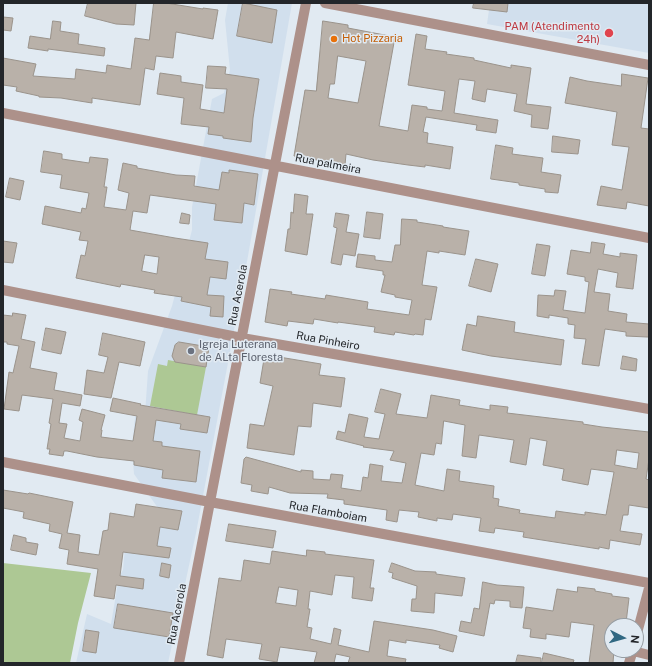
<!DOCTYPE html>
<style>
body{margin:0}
#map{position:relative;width:652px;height:666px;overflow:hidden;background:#e1eaf2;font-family:"Public Sans",sans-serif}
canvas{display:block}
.frame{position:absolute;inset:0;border:4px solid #23262a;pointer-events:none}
.north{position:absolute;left:604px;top:618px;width:40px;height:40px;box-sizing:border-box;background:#e1eaf2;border:1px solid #959ca2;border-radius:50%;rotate:96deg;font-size:11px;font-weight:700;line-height:16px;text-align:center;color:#23262a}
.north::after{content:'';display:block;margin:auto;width:14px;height:18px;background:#306882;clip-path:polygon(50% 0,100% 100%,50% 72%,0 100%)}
</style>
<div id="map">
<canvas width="652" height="666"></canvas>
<div class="frame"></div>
<div class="north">N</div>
</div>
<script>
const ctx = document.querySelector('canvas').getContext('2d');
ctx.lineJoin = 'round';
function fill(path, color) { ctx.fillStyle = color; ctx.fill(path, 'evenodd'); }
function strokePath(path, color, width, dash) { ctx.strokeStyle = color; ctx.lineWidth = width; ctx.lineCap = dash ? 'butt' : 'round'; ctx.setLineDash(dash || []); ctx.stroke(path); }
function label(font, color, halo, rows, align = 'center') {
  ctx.font = font + ' "Public Sans",sans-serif'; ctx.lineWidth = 3; ctx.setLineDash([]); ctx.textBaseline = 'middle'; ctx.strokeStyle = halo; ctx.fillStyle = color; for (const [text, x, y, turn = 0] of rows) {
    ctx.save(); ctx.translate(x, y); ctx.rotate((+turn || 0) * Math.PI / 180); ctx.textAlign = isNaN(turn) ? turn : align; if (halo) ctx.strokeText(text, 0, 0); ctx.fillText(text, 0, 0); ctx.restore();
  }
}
fill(new Path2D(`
 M228,3H292L248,256L196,533L168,663H76L87,614L111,624L119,577L123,570L126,536L158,508L134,474L132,449L135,417L145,414L148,371L172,306L192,230V207L212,99L224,93L230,70L225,20Z
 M490,3H649V53L487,24Z`), '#d1dfed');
fill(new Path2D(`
 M168,360L206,367L197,415L150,406L158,364L167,366Z
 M3,563L91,573L78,623L70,663H3Z`), '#adc894');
const building = new Path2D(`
 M88,3H136L134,25L116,24L85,16Z
 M154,3H166L203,9V8L218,10L213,39L176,32L173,58L156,56L154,70L145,68L140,105L92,98V103L61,98L39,97V96L16,91L17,87L3,85V58L36,64L33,76L75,79L76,69L106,73L107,65L131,69L135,38L149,40Z
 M243,3L277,10L272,43L237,36Z
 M474,3H508L507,12L473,8Z
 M3,17L13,18L11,31L3,30Z
 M53,21L61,22L60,31L79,34L78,44L105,48L104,56L48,49V51L28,48L30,36L50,39Z
 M323,21L348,25V28L395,37L379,126L408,131L412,105L427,107V109L442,111L445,91L408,85L416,34L427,36L425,49L447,52L446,54L474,58V60L511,68V65L531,68L526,104L551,107L548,129L531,127L532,115L514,111L517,94L487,89L485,102L472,99L475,81L459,79L454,113L498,120L496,133L476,130L477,125L426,117L423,132L428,133L427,143L453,147L450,169L425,165V167L408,165L373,160L346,154L345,165L294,156L305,90L316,91ZM338,56L366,61L358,103L328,98L330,84H334Z
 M208,66L226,67L225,74L259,79L253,118L251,142L223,138V136L208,134L209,127L181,124L184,98L157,94L160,73L181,76V82L203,85L200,109L224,113L227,89L206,88Z
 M622,74L648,78L641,128L649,129V206L627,202L626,209L597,205L601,186L622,190L629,147L612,145L617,112L565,103L570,77L587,81L621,86Z
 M553,136L580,140L578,154L552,152Z
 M496,145L513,148L512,154L543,158L541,172L561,175L558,193L545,192V189L519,185V183L491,179Z
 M44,151L62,154V159L89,163L90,157L108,159L104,187H107L104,207L126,210L129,193L118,190L123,163L137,166V168L176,175L195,176L194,186L219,190L222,172L229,173V170L258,174L254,205L244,203L242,223L214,220L216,204L150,195L147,213L133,211L130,230L175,238L208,243L205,259L228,262L226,279L210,277L207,295L224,296L223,317L210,316L211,307L181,301L182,297L154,293L155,290L121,284L120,287L76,278L81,255L85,256L88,241L79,240L81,232L42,224L45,206L81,213L82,208L86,209L89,193L60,188L62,175L41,172ZM145,255L159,257L157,274L142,271Z
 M10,178L24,181L20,200L6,197Z
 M295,194L308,196L306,214H313L307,255L285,251L288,229H290L291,212L293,213Z
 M367,212L383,214L380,239L364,237Z
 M182,213L190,215L189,224L180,223Z
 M336,213L349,215L346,232L359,234L355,256L343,254L341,265L331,263L337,228L334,227Z
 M402,219L417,220V222L443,226V227L469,231L465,255L439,251V253L427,251L422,285L437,287L431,320L425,319L423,335L415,334L414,335L395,332L394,335L374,332L375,327L338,322V323L314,319L313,324L288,321L287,326L265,322L270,289L292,292L291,294L325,299L326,295L368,302L367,309L409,315L412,300L395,297V295L381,292L385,275H383V271L356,267L358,254L375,256V260L392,262L395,245H400Z
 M3,241L17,243L13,263L3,262Z
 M592,242L605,244L603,254L620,257V253L637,255L633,289L616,287L618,273L598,269L594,292L610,294L608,311L627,314L626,322L649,324V337H647L626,336V332L605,329L599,366L582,364L586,339L574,338L575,325L568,324V318L549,315V318L537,316L538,295L554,296L555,290L566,291L563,310L585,313L589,282L585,281V277L567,274L571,250L590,253Z
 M537,244L550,246L545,276L532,274Z
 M476,259L498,264L491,292L469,286Z
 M13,313L26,315L21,339L35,342L30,368L57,373L54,390L82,395L80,406L62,403L59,423L67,424L64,438L80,441L83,422L79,420L82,409L105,415L101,430H102L101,437L133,441L137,416L110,411L113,398L141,404L140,405L210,417L207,433L180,429L181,424L156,420L153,441L162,442V446L200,451L196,482L162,478L163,470L134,465V461L97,457L67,451H64L63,456L49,454L50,449H47L51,424L49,423L53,399L22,395L19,411L4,409L9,372L13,373L19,346L7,344V342H3V315L12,316Z
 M478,316L515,322L514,332L564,340L561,365L491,356L462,350L467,324L476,326Z
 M46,328L66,332L61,354L42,350Z
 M103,333L145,342L140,366L119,362L111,398L84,394L87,370L104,373L108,357L99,355Z
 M179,342L209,347L206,367L175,362L172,356L175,345Z
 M623,356L637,359L636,371L621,369Z
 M279,357L321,364L319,375L345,378L341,407L313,403L311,427L298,426L294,455L247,448L250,424L264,426L273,386L260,383L264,359L278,361Z
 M381,389L401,394L396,414L427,418L431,395L460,400L459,405L490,410V405L508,407L507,413L583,422V424L602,427L649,432V459L646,479L649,480V508L629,505L628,515H623L620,531L642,534L640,545L610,540L609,549L599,547V549L523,537L524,532L495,528L494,533L479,531L481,518L453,514L452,520L437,518V521L418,517L419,512L399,510L397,522L386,520L387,510L344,504V500L327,498L328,494L290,493L269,487L268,494L251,491L252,485L241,483L244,459L246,457L301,472V470L313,471V479L330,480L331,474L343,475L341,488L361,491L363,477L368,478L370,464L383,466L381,481L402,483L406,463L390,460L394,451L363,447L364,446L336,439L338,431L345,433L349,414L368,418L364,437L379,439L385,414L375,412ZM444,421L465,425L462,456L476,458L479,435L514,440L510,462L526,465L530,438L547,441L543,465L564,469L562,480L588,485L591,469L614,472L606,515L585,512V515L556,511L555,518L519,513L520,510L498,506L499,499L493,498L494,486L459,481L460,471L447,469L444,491L415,485L421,453L434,455L436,443L441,444ZM617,450L639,453L637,469L615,465Z
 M3,490L28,494L29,493L73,502L67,533L80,535L78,552L99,555L103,531L108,530L110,513L134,517L136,504L182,511L178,530L160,527L157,546L171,548L169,558L123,552L120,576L144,579L143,589L116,585L114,599L94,596L98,569L67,564L69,550L59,548L62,534L49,531L50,524L23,518L24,512L3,508Z
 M229,524L276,531L273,548L226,541Z
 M14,535L26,538V542L38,544L36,555L11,550Z
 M307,550L325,552V554L374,560L370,588H374L372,601L352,598L354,577L335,575L332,595L310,591L308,609H310L307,627L312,628L310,639L331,644L334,628L341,630L338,645L369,652L374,621L433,630L457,636L453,652L439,648L440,645L406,640V643L389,640L387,656L406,659L405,663H348L350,657L336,654L334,663H314L317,652L280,647L277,662L259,659L262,644L226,639L223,658L207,655L219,578L241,581L244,560L270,564L272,551L306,556ZM279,587L298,590L296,606L276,603Z
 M162,563L171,565L169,578L160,576Z
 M392,563L415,571L436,572V574L465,578L462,596L435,593L434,613L411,611L412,599H416L417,586L392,578L393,573L389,572Z
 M483,582L497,585L524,587L522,608L510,607V601L495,600L494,604L490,603L484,636L459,631L461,621L471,623L474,608L479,609Z
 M578,587L595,589V591L612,594V596L629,598L626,623L619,622V626H612V650H614L613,663H589L594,625L571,622L569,637L546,634V639L530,637L531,629L523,628L526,607L553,611L557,589L577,592Z
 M118,604L173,613L169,637L114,628Z
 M86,630L99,632L96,653L83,651Z
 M544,653L574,660L573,663H542Z
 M518,655L541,658V663H516Z`);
fill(building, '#b9b1a9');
strokePath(building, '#9a938b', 1);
strokePath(new Path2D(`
 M325,3L649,65
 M3,113L649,238
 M3,290L242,338L649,409
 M3,462L210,502L649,583
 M636,637L649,588
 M633,651L649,655
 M179,663L306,3
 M629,663L633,650`), '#ad918a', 10);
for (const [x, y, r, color] of [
 [609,33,5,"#e0444e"],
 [334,39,4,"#e8710a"],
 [191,351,4,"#6b7280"]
]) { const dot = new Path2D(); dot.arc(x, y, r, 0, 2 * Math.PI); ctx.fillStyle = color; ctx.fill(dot); strokePath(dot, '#e1eaf2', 1.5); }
label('11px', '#be3a42', '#e1eaf2', [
 ["PAM (Atendimento",600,27],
 ["24h)",600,40]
], 'right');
label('11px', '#c56008', '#e1eaf2', [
 ["Hot Pizzaria",342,39]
], 'left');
label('11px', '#23262a', '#e1eaf2', [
 ["Rua palmeira",328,164,11],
 ["Rua Acerola",238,295,-79],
 ["Rua Pinheiro",328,341,10],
 ["Rua Flamboiam",328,512,10],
 ["Rua Acerola",177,614,-79]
]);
label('11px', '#5b616d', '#e1eaf2', [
 ["Igreja Luterana",199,345],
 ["de ALta Floresta",199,358]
], 'left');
</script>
